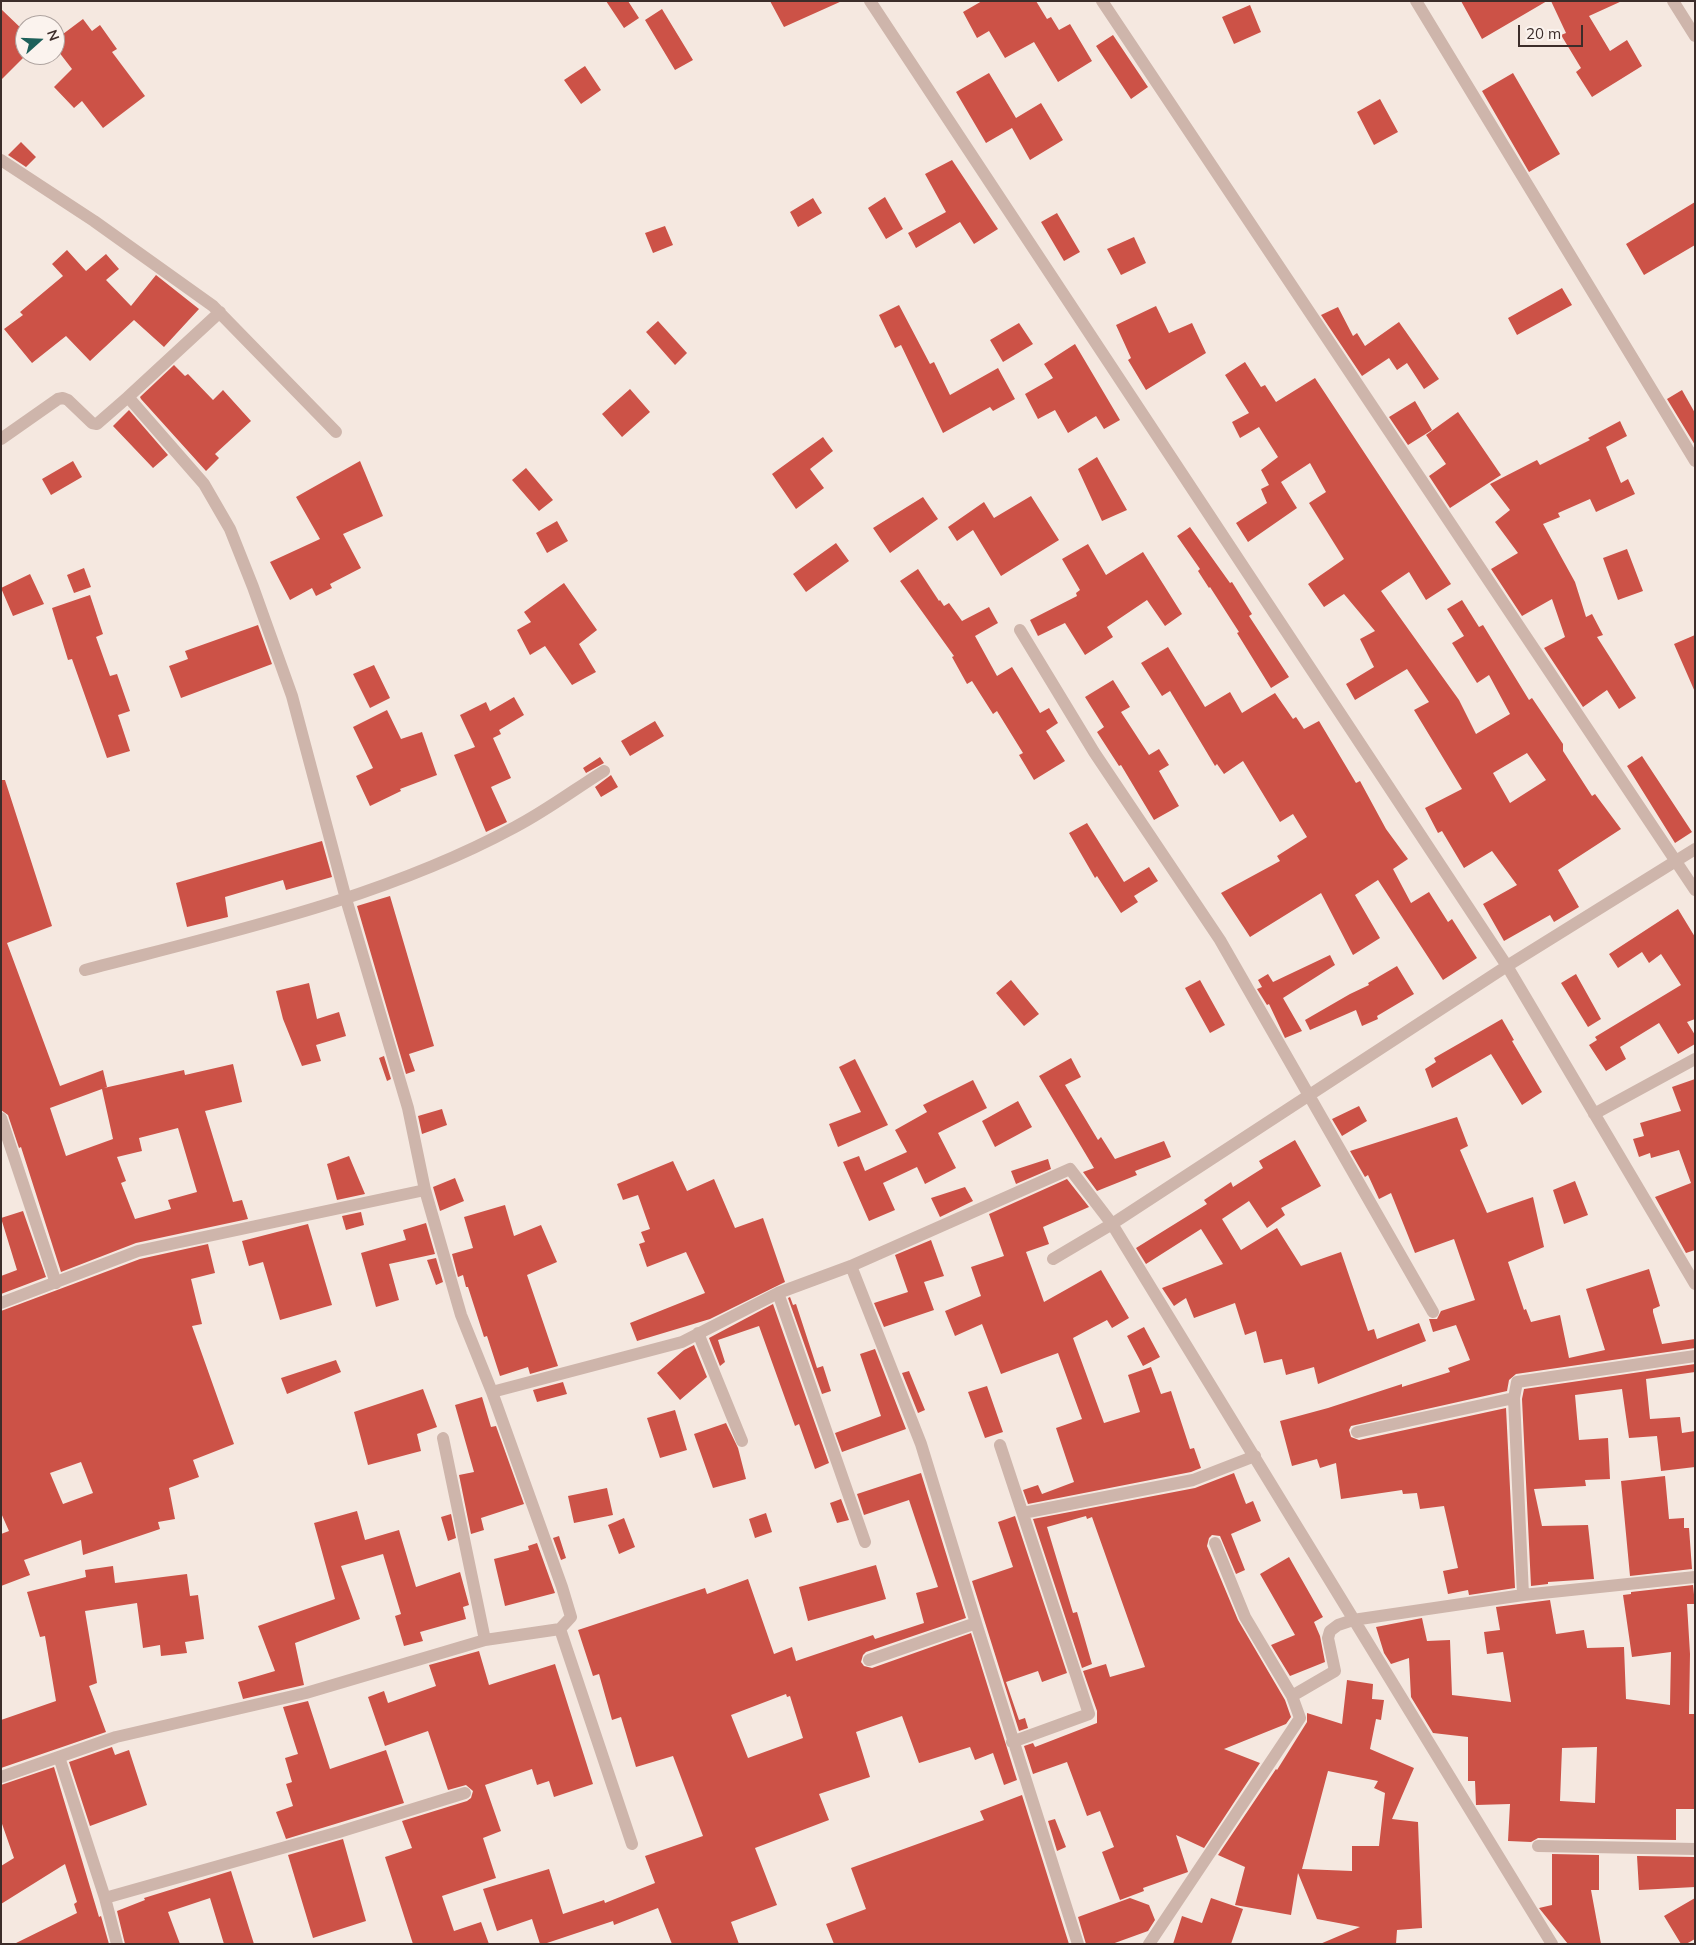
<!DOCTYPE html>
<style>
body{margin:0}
#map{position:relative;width:1696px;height:1945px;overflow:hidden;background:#f5e8e0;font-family:Mulish,sans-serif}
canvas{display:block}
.frame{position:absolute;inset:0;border:2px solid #3c2d2a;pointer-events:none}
.north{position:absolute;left:15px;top:15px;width:50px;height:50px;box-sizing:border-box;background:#fbf3ee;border:1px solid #afa4a0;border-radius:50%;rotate:70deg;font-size:14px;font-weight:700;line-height:20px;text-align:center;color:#3c2d2a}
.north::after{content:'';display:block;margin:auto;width:18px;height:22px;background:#1d605a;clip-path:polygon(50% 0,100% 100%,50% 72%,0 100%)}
.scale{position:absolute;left:1518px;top:25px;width:65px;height:22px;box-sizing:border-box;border:2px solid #3c2d2a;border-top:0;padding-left:6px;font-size:15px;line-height:18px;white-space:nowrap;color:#3c2d2a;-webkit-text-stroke:4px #fbf3ee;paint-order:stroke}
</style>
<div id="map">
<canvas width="1696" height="1945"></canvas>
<div class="frame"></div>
<div class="north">N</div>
<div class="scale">20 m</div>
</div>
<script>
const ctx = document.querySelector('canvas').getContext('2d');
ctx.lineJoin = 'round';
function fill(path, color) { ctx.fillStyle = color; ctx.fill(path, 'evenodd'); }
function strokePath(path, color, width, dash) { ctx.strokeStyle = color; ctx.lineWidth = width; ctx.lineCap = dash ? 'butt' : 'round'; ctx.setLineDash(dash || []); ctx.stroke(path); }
fill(new Path2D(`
 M606,1H628L639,18L624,28Z
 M770,1H842L784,27Z
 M982,1H1036L1047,19L1051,17L1059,30L1070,24L1092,61L1058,82L1034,42L1005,58L989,31L977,38L963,12Z
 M1461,1H1547L1482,39Z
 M1551,1H1622L1589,16L1610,51L1627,40L1642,66L1592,97L1576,72L1581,68L1561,35L1566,33Z
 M1250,5L1261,32L1234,44L1222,17Z
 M1,9L25,32V56L1,80Z
 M662,9L693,60L675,70L645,20Z
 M83,19L92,31L100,25L117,49L112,52L145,96L103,128L82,101L74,108L54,87L72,69L55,47V40Z
 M1113,35L1148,87L1131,99L1096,46Z
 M585,66L601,90L581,104L564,80Z
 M989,73L1016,118L1041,103L1063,140L1030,160L1012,128L986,143L956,92Z
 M1513,73L1560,154L1529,172L1482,91Z
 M1380,99L1398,132L1374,145L1357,112Z
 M21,142L36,157L26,167L8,155Z
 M952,160L998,229L974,244L960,222L916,248L908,233L946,212L925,174Z
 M885,197L903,229L886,239L868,208Z
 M813,198L822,213L798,227L790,212Z
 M1695,202V245L1644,275L1626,244Z
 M1057,213L1080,252L1064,261L1041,222Z
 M665,226L673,245L653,253L645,233Z
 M1134,237L1146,263L1121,275L1107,249Z
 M67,250L86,271L106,254L119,269L106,280L131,306L156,275L199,309L164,347L134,320L90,361L66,336L32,363L4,329L23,315L20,312L63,276L52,264Z
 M1562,288L1572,305L1517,335L1508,318Z
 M899,305L930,364L934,362L950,395L998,368L1015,399L993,411L990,407L943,433L901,345L895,348L879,315Z
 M1156,306L1169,333L1192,323L1206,353L1146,390L1128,360L1131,358L1116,325Z
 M1338,307L1353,336L1357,333L1365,346L1399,322L1439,379L1424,389L1407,363L1397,370L1389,358L1362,376L1321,315Z
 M658,321L687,353L675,365L646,332Z
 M1019,323L1033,344L1003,362L990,340Z
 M1075,344L1120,420L1104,429L1096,416L1068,433L1055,410L1038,419L1025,394L1053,378L1044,364Z
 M1245,362L1261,387L1265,385L1276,402L1315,378L1451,584L1426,600L1409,572L1381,591L1459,700L1476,734L1510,714L1489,675L1477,683L1452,643L1464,636L1447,609L1462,600L1479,627L1483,625L1529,700L1532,698L1563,744V751L1592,796L1595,794L1621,829L1558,870L1579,907L1554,922L1550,915L1504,941L1483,904L1517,885L1492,851L1464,868L1442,831L1438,833L1425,808L1462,789L1414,710L1429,702L1407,669L1355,700L1346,684L1374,667L1360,639L1375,631L1344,594L1324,607L1308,584L1344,559L1309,503L1326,492L1310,463L1281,482L1297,508L1248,542L1236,523L1267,503L1261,489L1269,485L1261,470L1278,457L1259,427L1240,438L1232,422L1249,413L1225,375ZM1527,753L1546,780L1510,803L1493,773Z
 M174,365L185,376L188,374L213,400L223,390L251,421L215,454L219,458L206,471L141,399L140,397Z
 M630,389L650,412L622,437L602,414Z
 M1682,390L1695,413V445L1667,399Z
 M1415,401L1432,430L1408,445L1389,417Z
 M129,410L168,455L153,468L113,426Z
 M1458,412L1501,475L1450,508L1429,476L1446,464L1426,435Z
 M1620,421L1627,436L1606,447L1621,483L1628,479L1635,494L1596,512L1590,499L1558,513L1560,517L1543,524L1575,582L1586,617L1592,614L1603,635L1597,637L1636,698L1619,709L1607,690L1583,707L1544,648L1565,637L1552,599L1522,616L1491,569L1518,553L1495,522L1510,510L1490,484L1537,460L1540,465L1590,440L1588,438Z
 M823,437L833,451L810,469L824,488L796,509L772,474Z
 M1097,457L1127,510L1102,521L1078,469Z
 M73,461L82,477L51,495L42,479Z
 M360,461L383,516L343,534L361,568L330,584L332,588L316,596L312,588L290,600L270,562L320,539L296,497Z
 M526,468L553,500L539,511L512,480Z
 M1031,496L1059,540L1001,576L973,530L957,541L948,527L984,502L994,518Z
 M923,497L938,519L890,553L873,528Z
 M557,521L568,541L547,553L536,533Z
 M1190,527L1230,583L1232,582L1252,614L1249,616L1289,677L1271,688L1237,633L1239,632L1210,587L1209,588L1198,571L1200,569L1177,536Z
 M836,543L849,561L806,592L793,574Z
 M1088,544L1106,575L1143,552L1182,614L1165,626L1147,600L1107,627L1113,637L1085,655L1065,623L1038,636L1030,620L1077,596L1076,593L1080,590L1062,559Z
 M1627,549L1643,591L1618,600L1603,558Z
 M84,568L91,587L74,593L67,575Z
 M918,569L939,601L940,600L944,606L949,603L962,621L989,607L998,623L975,636L997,676L1012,667L1040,713L1049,708L1058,723L1046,731L1065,761L1034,780L1019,755L1023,753L997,711L993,714L972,681L967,684L952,657L954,656L900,581Z
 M30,574L44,604L13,616L1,588Z
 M564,583L597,630L579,644L596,672L572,685L545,646L530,655L517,630L531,622L524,612Z
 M90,595L103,634L96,637L110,676L117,674L130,711L118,715L130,751L107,758L72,659L68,660L52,608Z
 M258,625L272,664L181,698L169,666L188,659L185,651Z
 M1695,635V692L1674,644Z
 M1168,647L1205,707L1230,692L1242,713L1275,693L1293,719L1296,717L1304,729L1319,721L1356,783L1360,781L1386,829L1408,859L1393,869L1411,903L1429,892L1448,922L1452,919L1477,958L1443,980L1378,880L1355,895L1380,938L1353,955L1321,893L1250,937L1221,893L1280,861L1277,856L1307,837L1293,814L1280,822L1243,761L1224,774L1217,764L1215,766L1170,691L1162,696L1141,663Z
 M374,665L390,698L370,708L353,674Z
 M1113,680L1130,707L1121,712L1149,755L1159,749L1169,765L1159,771L1179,806L1154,820L1121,765L1119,766L1097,732L1104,727L1085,697Z
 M514,697L524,715L499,730L501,734L493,738L511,778L491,787L507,822L486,832L454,755L475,747L460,715L486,702L490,711Z
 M387,710L401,739L422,732L437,775L400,789L401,791L370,806L356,776L373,768L353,727Z
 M655,721L664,736L630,756L621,741Z
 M1642,756L1692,832L1675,843L1627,766Z
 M600,757L604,763L586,773L583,768Z
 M611,775L618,787L601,797L595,787Z
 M1,780H5L52,926L7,943L60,1086L103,1070L107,1087L104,1088L184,1070L185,1075L233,1064L242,1102L205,1111L233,1202L242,1200L248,1219L136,1243L61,1272L21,1147L19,1148L8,1115L1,1110ZM102,1089L113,1139L66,1156L50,1108ZM178,1128L197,1192L168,1200L171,1209L135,1219L121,1183L126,1181L117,1157L142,1151L139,1138Z
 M1087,823L1124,882L1149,867L1158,881L1134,896L1138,902L1121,913L1097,876L1095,878L1069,833Z
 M322,841L332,877L286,890L283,880L225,897L228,917L187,927L176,883Z
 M390,896L434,1046L409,1054L415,1071L406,1074L357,906Z
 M1678,909L1695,937V1019L1687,1022L1695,1035V1044L1678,1054L1659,1023L1620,1047L1626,1059L1606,1071L1589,1045L1597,1040L1595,1037L1681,985L1661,954L1649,963L1642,952L1618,968L1609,954Z
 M1330,955L1335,965L1283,998L1302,1031L1285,1038L1269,1004L1267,1005L1257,989L1262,987L1258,980L1268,974L1273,982Z
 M1397,966L1414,994L1377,1016L1378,1019L1362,1026L1356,1010L1310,1030L1305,1020L1350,994L1369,985L1368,983Z
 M1576,974L1601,1019L1588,1027L1561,983Z
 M1011,980L1039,1014L1024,1026L996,993Z
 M1200,980L1225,1025L1210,1033L1185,988Z
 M309,983L317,1019L339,1012L346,1036L316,1045L321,1061L302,1066L283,1019L276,991Z
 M1502,1019L1514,1040L1512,1041L1542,1092L1522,1105L1491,1054L1432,1088L1425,1069L1436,1062L1434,1058Z
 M384,1056L391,1079L387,1081L379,1058Z
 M1071,1058L1081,1077L1065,1085L1098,1140L1101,1137L1115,1159L1164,1141L1171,1157L1135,1171L1137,1175L1097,1191L1083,1172L1094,1168L1039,1076Z
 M855,1059L888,1125L838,1147L829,1124L861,1112L839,1067Z
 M1695,1079V1250L1686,1253L1655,1197L1691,1183L1679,1150L1651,1158L1650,1153L1639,1157L1633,1139L1644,1136L1640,1123L1681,1111L1672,1087Z
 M973,1080L987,1108L938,1133L956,1168L925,1184L917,1167L883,1183L895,1210L869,1221L843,1162L859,1156L865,1171L907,1152L895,1130L927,1112L923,1105Z
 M1018,1101L1032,1127L995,1147L982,1121Z
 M1359,1106L1367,1121L1342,1136L1332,1119Z
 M442,1109L447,1125L422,1134L418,1116Z
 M1457,1117L1468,1146L1460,1150L1487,1213L1533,1197L1544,1247L1508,1262L1524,1310L1526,1309L1531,1322L1560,1315L1569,1358L1605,1350L1586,1289L1649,1269L1660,1306L1653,1309V1312L1662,1344L1695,1339V1348L1516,1374L1509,1380L1507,1391L1351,1426L1349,1430L1351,1437L1359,1440L1506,1408L1515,1588L1469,1595L1468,1590L1448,1594L1443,1571L1458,1568L1444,1506L1420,1509L1417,1493L1403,1494L1402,1490L1341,1499L1336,1463L1320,1468L1317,1459L1292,1466L1280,1421L1328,1408L1402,1384V1387L1450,1372L1448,1368L1470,1360L1456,1325L1433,1332L1429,1319H1437L1441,1311L1475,1300L1454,1239L1415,1253L1391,1193L1379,1199L1368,1175L1365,1177L1350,1151Z
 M1295,1140L1321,1186L1281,1208L1285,1215L1267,1228L1249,1201L1222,1219L1241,1250L1277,1228L1301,1266L1341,1252L1368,1331L1374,1329L1377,1339L1419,1323L1426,1341L1318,1384L1314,1367L1286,1375L1282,1359L1264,1363L1256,1331L1245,1335L1235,1303L1194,1318L1186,1298L1174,1306L1162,1288L1223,1264L1201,1229L1146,1264L1136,1248L1207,1204L1204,1200L1231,1182L1233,1187L1263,1168L1259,1161Z
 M349,1156L365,1194L337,1200L327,1164Z
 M1048,1159L1051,1169L1016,1184L1011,1171Z
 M673,1161L687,1191L714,1179L735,1228L763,1218L785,1282L710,1319L637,1341L630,1323L705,1293L686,1252L647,1267L639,1244L645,1242L641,1232L650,1229L638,1195L623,1200L617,1184Z
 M455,1178L464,1201L440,1211L433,1187Z
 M1067,1179L1089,1207L1043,1227L1049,1244L1026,1252L1044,1302L1101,1270L1129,1318L1112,1328L1107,1320L1073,1338L1104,1423L1140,1412L1128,1375L1151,1367L1161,1394L1171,1391L1190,1449L1194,1448L1201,1468L1191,1472L1028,1504L1023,1490L1038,1485L1042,1494L1074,1482L1056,1428L1082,1419L1058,1353L1001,1374L982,1324L955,1336L945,1311L981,1296L971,1267L1004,1256L989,1214Z
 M1575,1181L1588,1215L1564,1224L1553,1190Z
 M965,1187L973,1201L940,1217L931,1198Z
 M505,1205L514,1236L541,1225L557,1262L527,1275L558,1366L530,1374L528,1367L500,1376L487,1336L484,1337L468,1287H466L463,1275L458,1277L452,1254L473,1248L464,1217Z
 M23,1211L46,1277L1,1294V1276L17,1270L1,1218Z
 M361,1212L364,1225L346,1230L342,1216Z
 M426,1223L435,1254L389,1264L399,1300L376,1307L361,1253L406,1240L403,1230Z
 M308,1224L332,1305L280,1320L263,1262L249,1266L242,1241Z
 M931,1240L944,1276L924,1282L934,1310L884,1327L874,1303L908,1292L895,1255Z
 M208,1244L215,1273L191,1279L202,1324L192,1326L234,1444L193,1460L199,1477L169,1488L175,1519L158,1522L160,1529L83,1555L81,1540L24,1560L30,1575L1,1586V1534L9,1531L1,1513V1311L140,1259ZM81,1462L93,1493L63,1504L50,1473Z
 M436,1258L443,1282L436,1285L427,1260Z
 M790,1297L793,1305L796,1304L817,1368L823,1366L831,1391L822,1394L788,1298Z
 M773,1304L829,1463L815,1469L799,1424L795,1426L759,1326L718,1340L725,1362L720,1366L709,1338Z
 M1144,1327L1160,1357L1143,1366L1127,1336Z
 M694,1345L707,1377L680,1400L657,1373L684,1350Z
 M875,1349L906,1429L842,1452L835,1433L881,1416L860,1354Z
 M336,1360L341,1372L287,1394L281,1378Z
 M1695,1364V1372L1646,1379L1650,1419L1680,1417L1682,1433L1695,1431V1467L1661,1471L1657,1436L1629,1438L1622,1389L1575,1395L1579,1440L1608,1438L1610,1479L1585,1480L1586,1486L1534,1489L1542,1526L1588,1525L1594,1579L1548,1582V1584L1531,1586L1522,1399L1524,1389Z
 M909,1371L925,1410L918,1413L902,1373Z
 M563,1382L567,1394L537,1402L533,1390Z
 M987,1386L1003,1432L985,1438L968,1392Z
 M423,1389L437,1427L417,1434L421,1451L368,1465L354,1412Z
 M482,1397L491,1427L496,1426L524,1504L481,1518L484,1530L471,1534L459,1475L474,1472L455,1405Z
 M675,1410L687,1450L660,1458L647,1418Z
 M726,1423L738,1448L746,1479L713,1488L694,1434Z
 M921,1473L966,1618L866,1652L863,1655L861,1662L864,1666L872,1668L971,1633L1017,1780L1004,1785L993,1753L975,1760L970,1747L919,1763L902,1716L856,1732L870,1777L819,1794L829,1820L755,1848L777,1905L731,1922L739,1944H672L658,1908L614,1925L613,1921L544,1944H540L532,1919L497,1931L483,1889L549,1869L563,1914L604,1900L605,1903L655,1883L645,1856L703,1836L673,1756L636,1767L621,1717L612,1720L599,1674L593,1676L578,1630L705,1588L707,1594L748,1579L774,1654L792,1647L796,1661L873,1635L875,1639L924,1623L916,1593L938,1587L909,1500L864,1515L857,1494ZM786,1694L787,1697L790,1696L803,1738L748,1758L731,1715Z
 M1234,1473L1246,1504L1253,1501L1261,1521L1231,1534L1245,1570L1236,1574L1220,1536L1212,1535L1209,1538L1207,1546L1238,1620L1285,1700L1291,1717L1286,1724L1224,1749L1260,1763L1204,1848L1176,1835L1188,1872L1143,1888L1144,1891L1120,1900L1102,1852L1114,1847L1100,1811L1087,1816L1067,1762L1033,1774L1024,1746L1033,1743L1035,1747L1097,1723V1711L1083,1671L1106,1664L1110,1677L1145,1667L1092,1517L1087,1519L1086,1516L1047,1527L1073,1613L1077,1612L1092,1664L1082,1668L1033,1519L1195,1488Z
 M1665,1476L1669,1519L1684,1518V1528H1689L1692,1569L1630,1576L1621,1481Z
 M607,1488L613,1515L574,1523L568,1496Z
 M841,1499L849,1520L837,1523L830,1503Z
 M357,1511L365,1540L399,1530L416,1587L460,1572L469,1605L463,1607L466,1619L420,1632L423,1641L404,1646L395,1616L401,1614L383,1554L341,1566L360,1619L295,1643L304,1685L243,1699L238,1682L275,1671L258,1626L335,1599L314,1523Z
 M766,1513L772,1532L755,1538L749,1519Z
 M451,1514L456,1538L448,1541L441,1517Z
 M1015,1516L1067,1673L1042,1682L1038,1671L1006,1682L1019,1720L1025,1718L1028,1728L1019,1731L972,1581L1013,1567L998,1522Z
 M624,1518L635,1547L619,1554L608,1525Z
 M559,1536L566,1558L561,1560L553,1538Z
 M537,1543L555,1593L505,1606L494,1559L529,1550L528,1546Z
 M1289,1557L1323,1617L1314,1622L1320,1636L1325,1662L1290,1676L1271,1645L1295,1635L1260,1574Z
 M876,1565L886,1599L808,1621L799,1587Z
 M113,1566L115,1583L187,1574L190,1596L198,1595L204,1639L185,1642L187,1653L161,1656L160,1645L143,1648L137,1603L85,1611L97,1683L89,1686L106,1732L1,1768V1720L56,1701L45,1636L40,1637L27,1592L86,1577L85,1570Z
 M1693,1585L1695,1604H1687L1690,1654L1689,1714H1695V1809H1676V1840L1538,1838L1531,1842L1508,1841L1510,1804L1476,1805L1475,1781H1468V1737L1433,1733L1411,1697L1409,1658L1391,1664L1384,1653L1376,1627L1422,1618L1427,1641L1450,1640L1452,1695L1511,1702L1503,1652L1487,1654L1484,1632L1500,1630L1496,1607L1550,1600L1556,1634L1584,1630L1587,1648L1624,1647L1626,1699L1670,1705L1671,1652L1632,1657L1623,1595L1631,1594V1592ZM1597,1747L1595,1803L1560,1801L1562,1748Z
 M479,1651L489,1685L555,1664L593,1784L554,1797L549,1781L537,1785L532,1769L485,1785L501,1831L483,1838L496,1878L442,1896L454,1931L481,1922L489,1944H413L385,1857L412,1848L402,1821L467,1801L471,1798L473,1791L466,1785L448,1790L428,1731L385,1746L368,1697L384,1691L388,1703L436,1686L429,1665Z
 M1347,1680L1373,1684L1372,1699L1384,1700L1381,1720L1376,1719L1370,1749L1414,1768L1392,1819L1418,1822L1422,1928L1397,1930L1396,1944H1320L1360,1927L1317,1919L1298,1873L1291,1915L1235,1905L1245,1867L1218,1855L1276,1769L1277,1770L1307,1722V1713L1342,1724ZM1328,1771L1378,1781L1374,1788L1385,1793L1379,1846H1352V1871L1302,1869Z
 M308,1701L330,1769L386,1750L404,1803L286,1839L276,1812L293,1806L286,1784L292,1782L285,1758L298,1754L283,1707Z
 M112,1747L115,1755L129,1750L147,1805L90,1826L69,1762Z
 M54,1767L99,1917L101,1916L109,1944H14L77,1913L74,1904L77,1902L65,1864L1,1904V1866L14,1858L1,1821V1785Z
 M1022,1795L1069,1944H834L826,1924L866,1909L851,1868L984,1820L980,1811Z
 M1055,1819L1066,1847L1057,1851L1048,1821Z
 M343,1839L366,1921L313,1938L288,1855Z
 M1552,1854L1599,1855V1890H1591L1601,1944H1568L1539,1908L1552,1905Z
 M1637,1856L1695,1857V1887L1639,1890Z
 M231,1871L254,1944H224L210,1898L168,1912L180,1944H125L117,1911L145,1900L144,1898Z
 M1130,1898L1149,1905L1155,1920L1148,1931L1112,1944H1086L1078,1917Z
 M1211,1898L1243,1909L1231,1944H1173L1182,1916L1202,1923Z
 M1695,1898V1939L1686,1944H1681L1664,1916Z`), '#cc5247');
strokePath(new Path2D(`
 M870,1L1507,966L1695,1284
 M1102,1L1695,890
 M1416,1L1695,461
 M1673,1L1695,36
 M1,160L94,221L213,306L336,432
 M220,312L128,397L204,484L230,529L253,587L292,696L346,899L408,1108L425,1190L461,1315L492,1392L562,1587L571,1617L560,1629L632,1844
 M1,439L58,399L63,398L68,400L92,423L97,424L128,397
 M1020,630L1094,752L1220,940L1433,1312
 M85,970C230,932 382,899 515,827C546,811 575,789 604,771
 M1594,1114L1695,1059
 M1,1118L56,1283
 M1053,1259L1112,1224L1507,966L1695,849
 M851,1266L921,1444L976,1623
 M778,1293L865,1542
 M1,1303L138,1251L425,1190
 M698,1333L742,1441
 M492,1392L682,1342L778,1293L851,1266L1070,1169L1112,1224L1552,1944
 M1357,1432L1514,1398
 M443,1438L485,1640
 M1000,1445L1089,1714L1012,1742
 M1023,1513L1193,1480L1255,1456
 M1523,1595L1514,1398L1517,1382L1695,1356
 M869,1660L976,1623L1078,1944
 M1292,1696L1335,1671L1328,1638L1330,1631L1338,1625L1353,1620L1523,1595L1695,1577
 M59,1757L105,1898L117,1944
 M1,1777L116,1737L306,1693L485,1640L560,1629
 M1538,1846L1695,1849
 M105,1898L339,1832L465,1793
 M1149,1944L1300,1718L1292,1696L1245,1617L1215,1543`), '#ceb5ab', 12);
</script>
